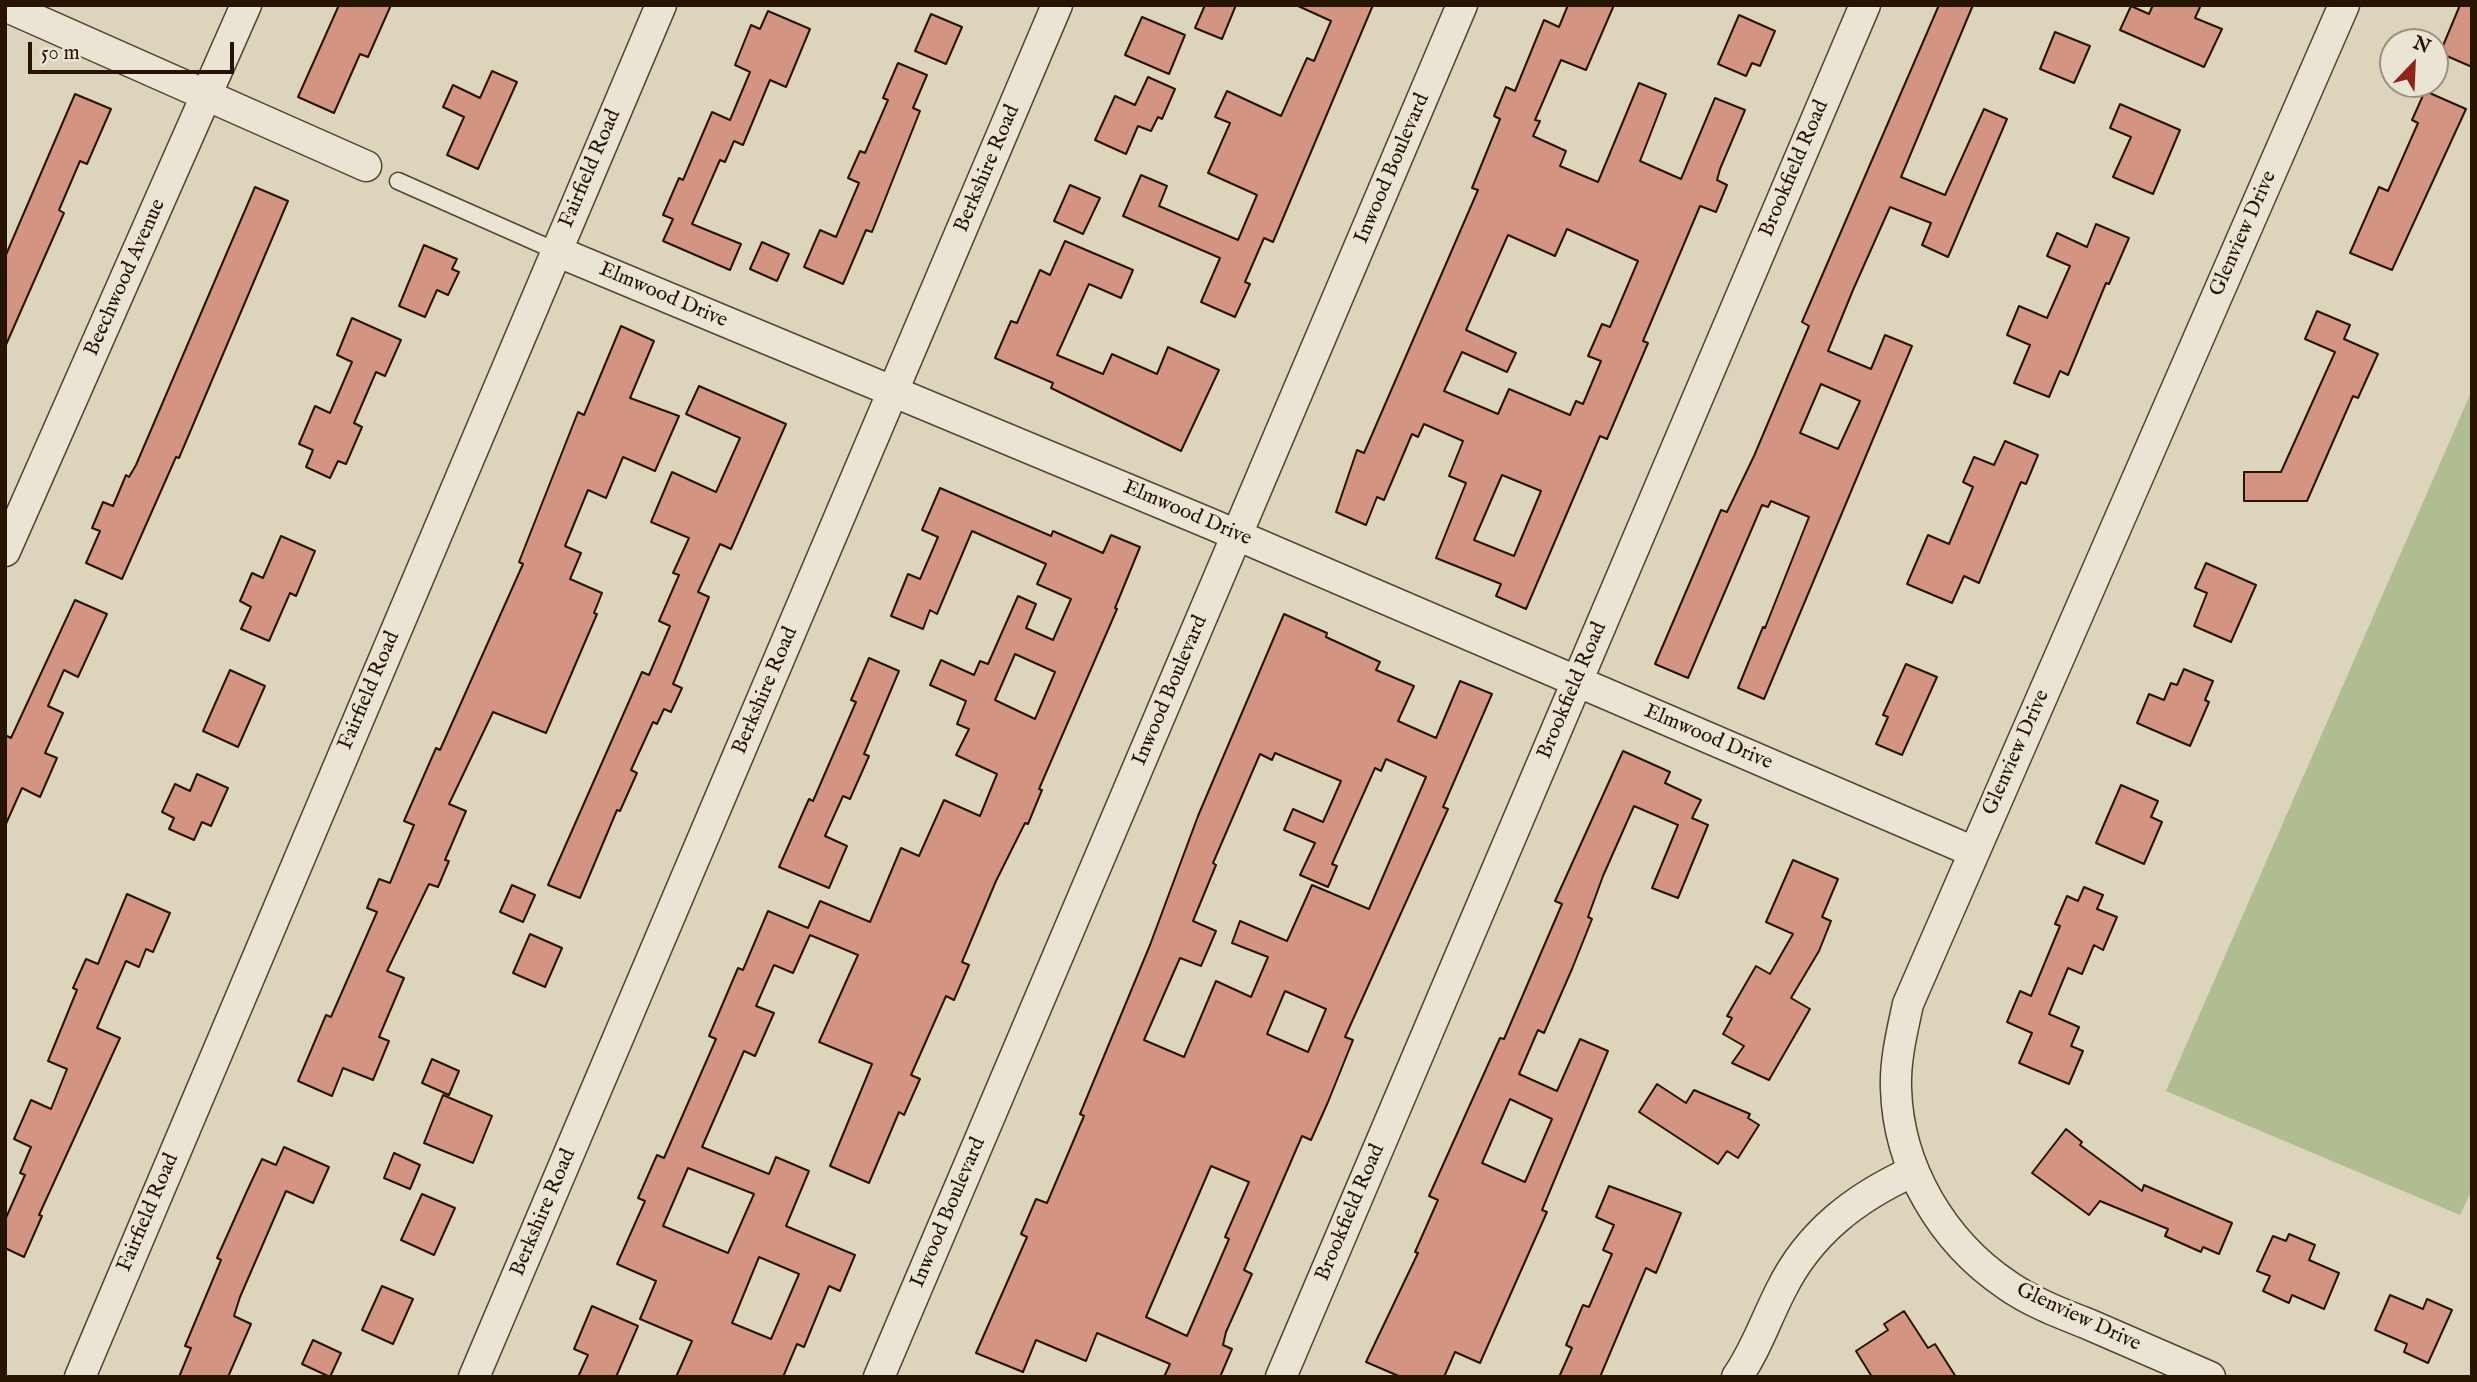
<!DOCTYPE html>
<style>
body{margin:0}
#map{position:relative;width:2477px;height:1382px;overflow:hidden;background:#ddd5bb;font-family:"IM FELL English",serif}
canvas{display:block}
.frame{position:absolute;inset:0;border:7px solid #261300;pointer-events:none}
.north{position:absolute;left:2379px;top:28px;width:70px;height:70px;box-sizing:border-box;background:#e9e4d3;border:2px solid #9b907f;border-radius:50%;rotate:23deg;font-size:19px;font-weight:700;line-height:28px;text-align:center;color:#261300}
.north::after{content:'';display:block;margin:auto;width:24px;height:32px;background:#8f2418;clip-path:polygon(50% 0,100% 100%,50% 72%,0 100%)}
.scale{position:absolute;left:28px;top:42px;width:206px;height:32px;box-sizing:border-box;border:4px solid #261300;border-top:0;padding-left:9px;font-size:21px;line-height:24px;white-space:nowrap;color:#261300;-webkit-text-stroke:5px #e9e4d3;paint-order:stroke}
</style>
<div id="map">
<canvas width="2477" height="1382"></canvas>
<div class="frame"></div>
<div class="north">N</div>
<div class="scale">50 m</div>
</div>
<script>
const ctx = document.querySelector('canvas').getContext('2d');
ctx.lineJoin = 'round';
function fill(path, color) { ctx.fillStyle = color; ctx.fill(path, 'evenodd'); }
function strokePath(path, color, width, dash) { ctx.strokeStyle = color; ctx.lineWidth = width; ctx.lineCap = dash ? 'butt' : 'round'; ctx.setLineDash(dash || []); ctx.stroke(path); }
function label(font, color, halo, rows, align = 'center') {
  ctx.font = font + ' "IM FELL English",serif'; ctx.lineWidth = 6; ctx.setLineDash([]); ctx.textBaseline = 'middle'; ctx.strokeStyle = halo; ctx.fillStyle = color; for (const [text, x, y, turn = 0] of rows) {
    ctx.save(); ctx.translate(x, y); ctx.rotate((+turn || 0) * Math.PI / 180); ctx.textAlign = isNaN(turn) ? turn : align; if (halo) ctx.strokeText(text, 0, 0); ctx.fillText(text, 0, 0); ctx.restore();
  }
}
fill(new Path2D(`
 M2472,390V1190L2460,1215L2166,1091Z`), '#afbd91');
const building = new Path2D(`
 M339,5H391L368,57L360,54L334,113L298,97Z
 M1205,5H1236L1222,39L1195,28Z
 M1296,5H1373L1273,242L1264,238L1245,282L1250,284L1235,317L1201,302L1220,258L1123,216L1141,175L1167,186L1159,206L1238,240L1257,195L1208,173L1230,123L1215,117L1227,91L1281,116L1307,58L1314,61L1331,21Z
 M1568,5H1614L1586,70L1561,60L1535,120L1540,121L1533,136L1566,151L1560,166L1598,182L1639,83L1666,94L1640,161L1681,179L1715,98L1745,110L1720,169L1717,180L1727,185L1716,212L1700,206L1643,341L1648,343L1607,439L1600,436L1526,609L1496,596L1501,584L1436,558L1466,483L1449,476L1463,441L1424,424L1418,437L1412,434L1384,500L1377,497L1366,525L1336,512L1357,450L1364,453L1478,190L1472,188L1500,119L1494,116L1506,87L1515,91L1544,20L1559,27ZM1567,229L1638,261L1610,327L1602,324L1588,356L1601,361L1583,404L1576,401L1570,415L1509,389L1498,414L1444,391L1462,352L1507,372L1516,353L1466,330L1508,235L1555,256ZM1502,475L1541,491L1514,556L1474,540Z
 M1939,5H1973L1901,177L1945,195L1984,109L2007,119L1948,257L1922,245L1931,223L1890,207L1853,290L1828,351L1871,369L1885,335L1912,346L1764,699L1738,688L1763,627L1765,628L1809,517L1771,501L1768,507L1762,505L1688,678L1655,664L1721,510L1727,512L1754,456L1809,326L1802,322ZM1821,384L1860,401L1838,449L1800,433Z
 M2153,5H2201L2195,18L2222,29L2204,67L2120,30L2131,6L2149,14Z
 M2460,5H2472V67L2440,53Z
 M768,11L810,29L786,87L770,80L743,145L734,141L725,162L720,160L692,224L741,244L730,270L663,241L673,219L663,215L679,178L683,180L712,112L730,120L750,72L735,65L751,25L760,29Z
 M931,14L962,27L946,64L915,51Z
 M1739,15L1775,31L1760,66L1752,63L1746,76L1718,64Z
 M1142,17L1185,35L1169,74L1125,55Z
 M2055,32L2090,46L2074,83L2040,69Z
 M898,63L927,75L913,108L920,111L872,232L866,230L843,284L804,267L820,230L836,237L859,183L848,178L860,151L865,153L888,100L883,98Z
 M492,71L517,82L478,169L447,155L464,117L443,107L453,85L480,98Z
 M1148,77L1175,89L1162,119L1158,117L1151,131L1138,126L1126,154L1095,140L1115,96L1135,105Z
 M2425,91L2466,109L2392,270L2350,253L2379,187L2388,191L2418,123L2412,120Z
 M75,94L111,109L87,164L80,161L59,210L64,213L5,347V257Z
 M2120,104L2180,130L2153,194L2113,177L2131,137L2110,128Z
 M1070,185L1100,198L1083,234L1054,221Z
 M255,187L288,201L179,458L176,457L122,579L86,563L100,531L92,528L103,502L113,506L126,475L129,477L136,465Z
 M2096,224L2129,238L2109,284L2106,283L2068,375L2060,371L2049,397L2014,383L2030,345L2007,335L2019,306L2047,318L2070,266L2047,256L2057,233L2087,247Z
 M1065,241L1133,270L1121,298L1089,284L1057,355L1103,374L1112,354L1157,374L1168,347L1219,370L1181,451L1051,388L1053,383L995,358L1011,321L1017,323L1040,270L1050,275Z
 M762,242L789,254L777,281L750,269Z
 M424,245L457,259L452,269L459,272L448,295L437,290L425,317L399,306Z
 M2317,311L2350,325L2344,339L2378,354L2358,398L2353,396L2307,501H2244V472H2281L2335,352L2305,339Z
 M352,318L401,340L385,376L376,372L354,423L362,427L346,464L338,461L330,478L306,467L313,450L299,444L315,406L330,413L352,362L337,355Z
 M621,326L654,341L630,398L679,416L655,471L623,457L606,498L588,490L565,546L581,553L570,579L602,593L594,613L597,614L546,733L493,712L449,804L466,811L445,860L449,861L438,887L429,884L387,971L404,978L379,1037L389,1041L373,1080L343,1068L332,1096L298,1081L326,1015L331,1017L377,912L367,908L379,879L390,883L414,825L404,821L436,748L440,750L523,564L519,562L578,412L584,415Z
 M699,386L786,424L731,549L720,544L698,592L709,597L673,684L682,688L671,712L664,709L657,724L653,722L631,770L637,773L620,811L617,810L580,898L548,885L642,672L649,675L670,626L659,621L679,575L673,573L689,538L651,522L672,472L716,492L740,438L686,414Z
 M2005,441L2038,455L2026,484L2021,482L1979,583L1964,576L1952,603L1907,584L1928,535L1949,544L1973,487L1963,482L1974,457L1994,465Z
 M940,488L1051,536L1053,531L1103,553L1111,535L1140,547L1115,608L1117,609L1039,789L1042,790L1028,824L1025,823L996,881L962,962L969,965L954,1000L946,996L911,1075L920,1079L904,1115L899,1112L869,1183L830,1166L872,1064L819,1042L858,955L810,935L793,973L774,965L756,1006L774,1013L755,1056L744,1051L702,1147L769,1174L776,1157L809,1171L786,1226L855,1255L840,1291L829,1286L804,1347L797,1344L783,1377H676L692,1341L640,1319L656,1281L617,1264L645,1201L638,1198L657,1155L664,1158L716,1039L709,1036L738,968L743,970L768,911L808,928L820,901L870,922L901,848L919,856L944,800L980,816L997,774L956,755L969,729L957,724L966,701L930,685L941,660L974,675L980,661L988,664L1018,596L1036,604L1026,628L1053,640L1071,599L1037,584L1046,564L972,531L937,614L930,610L923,629L891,616L908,574L920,579L938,537L922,530ZM1015,654L1055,672L1035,719L995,700ZM688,1168L754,1194L728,1253L663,1226ZM759,1257L799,1274L771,1339L732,1323Z
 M281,536L315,551L296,596L290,593L269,641L241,629L251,607L240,601L252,573L263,578Z
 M2206,563L2256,585L2231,642L2194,626L2207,593L2195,588Z
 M75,600L107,614L78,677L64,670L48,706L63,713L45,753L57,758L40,797L22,788L5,826V735L11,738Z
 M1284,614L1327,633L1326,637L1380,662L1376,670L1414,686L1398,721L1436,738L1460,681L1492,694L1443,807L1448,809L1345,1037L1353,1040L1328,1102L1311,1140L1302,1136L1244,1270L1252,1274L1226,1332L1223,1345L1232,1349L1220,1377H1164L1170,1364L1097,1333L1086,1361L1036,1340L1023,1372L976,1353L1027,1237L1021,1234L1036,1199L1047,1203L1084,1116L1080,1114L1150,945L1198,816ZM1275,753L1341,781L1323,822L1293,809L1284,830L1315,843L1300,875L1328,887L1337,866L1332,864L1375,768L1381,771L1386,759L1426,777L1369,909L1312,885L1287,941L1240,921L1232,943L1268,957L1251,997L1216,981L1184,1057L1144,1040L1180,958L1201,966L1216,931L1193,921L1216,865L1213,863L1260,754L1272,760ZM1285,991L1326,1009L1308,1052L1267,1034ZM1211,1166L1249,1182L1225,1237L1229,1239L1187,1336L1146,1317Z
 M869,658L899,671L864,754L869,756L850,799L843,796L825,836L847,846L829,888L779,867L809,799L813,801L856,702L851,700Z
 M1906,664L1937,677L1902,755L1876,744L1888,717L1883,715Z
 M2184,669L2213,681L2205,700L2209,702L2190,746L2137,723L2149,694L2164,700L2171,683L2177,685Z
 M230,670L265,686L238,747L203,731Z
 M1623,751L1670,772L1665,783L1701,800L1692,818L1708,825L1678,898L1652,888L1678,825L1634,806L1603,876L1588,917L1592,919L1572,969L1544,1033L1538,1030L1519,1074L1557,1091L1580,1039L1608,1051L1542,1210L1547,1212L1480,1363L1455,1352L1444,1377H1401L1366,1362L1418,1253L1415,1252L1438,1200L1429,1196L1500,1038L1504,1039L1562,904L1555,901ZM1510,1099L1552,1119L1525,1182L1482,1163Z
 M197,774L228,788L211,826L202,822L194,840L169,829L174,818L162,812L175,784L190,791Z
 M2121,785L2158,801L2151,817L2162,822L2144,864L2096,843Z
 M1793,860L1838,879L1822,917L1831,921L1819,951L1791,998L1810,1009L1769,1080L1732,1063L1744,1046L1723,1034L1732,1018L1727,1016L1756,966L1770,974L1793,934L1766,922Z
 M512,885L535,895L523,922L500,912Z
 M2084,887L2103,895L2097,909L2117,917L2103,950L2094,945L2082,974L2068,968L2049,1014L2079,1027L2071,1046L2083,1051L2069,1084L2019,1063L2032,1033L2007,1022L2020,991L2031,996L2060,926L2055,924L2067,896L2078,901Z
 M127,894L170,913L153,952L146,949L139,967L126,961L97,1028L120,1038L39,1215L42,1216L24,1257L5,1248V1220L25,1175L20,1173L31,1147L14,1139L31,1100L51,1109L67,1069L48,1061L77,990L73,988L86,959L98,964Z
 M530,934L562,948L545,987L513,973Z
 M432,1059L459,1071L449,1095L422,1083Z
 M1657,1084L1686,1103L1694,1090L1750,1114L1748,1118L1759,1125L1738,1158L1727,1151L1718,1164L1639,1112Z
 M443,1095L492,1116L473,1163L424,1143Z
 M2066,1129L2082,1142L2080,1145L2142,1191L2144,1185L2232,1223L2219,1254L2203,1247L2201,1252L2165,1236L2168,1229L2100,1201L2089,1215L2032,1173Z
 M284,1147L329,1167L313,1203L286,1191L240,1297L234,1316L251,1324L228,1377H179L191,1348L185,1346L221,1260L217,1258L247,1191L262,1159L276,1165Z
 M394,1153L420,1165L410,1189L384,1178Z
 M1609,1186L1681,1213L1656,1273L1646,1268L1600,1377H1559L1572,1348L1566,1345L1583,1305L1589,1307L1612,1254L1603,1250L1614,1225L1596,1217Z
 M422,1194L455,1208L434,1255L401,1240Z
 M2289,1234L2315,1245L2309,1260L2339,1273L2324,1309L2292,1295L2289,1303L2263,1291L2270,1276L2257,1271L2273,1236L2286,1241Z
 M382,1286L413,1299L393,1344L362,1330Z
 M2390,1295L2423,1309L2427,1299L2452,1310L2428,1363L2404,1352L2407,1344L2375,1330Z
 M592,1306L638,1326L616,1377H578L588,1355L574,1349Z
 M1904,1311L1928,1348L1935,1344L1956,1377H1872L1856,1351L1888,1330L1884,1324Z
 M313,1340L341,1353L330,1377L302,1364Z`);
fill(building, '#d39581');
strokePath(building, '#261300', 2);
const lane = new Path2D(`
 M398,181L556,251`);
const street = new Path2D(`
 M5,6L366,166
 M556,251L1211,524L1974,852
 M5,551L246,5
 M80,1377L661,5
 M474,1377L1057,5
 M879,1377L1462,5
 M1281,1377L1865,5
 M1737,1377C1756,1350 1766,1319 1781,1290C1809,1233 1856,1197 1914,1171
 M2210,1377C2169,1359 2129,1342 2088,1324C2060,1313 2031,1302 2007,1285C1942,1241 1898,1167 1896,1088C1895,1060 1902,1032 1908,1004L2344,5`);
strokePath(lane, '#54442f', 19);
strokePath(street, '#54442f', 33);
strokePath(lane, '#e9e4d3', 16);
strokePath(street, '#e9e4d3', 30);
label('21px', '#261300', '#e9e4d3', [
 ["Fairfield Road",591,169,-67],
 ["Berkshire Road",988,169,-67],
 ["Inwood Boulevard",1393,169,-67],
 ["Brookfield Road",1795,169,-67],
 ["Glenview Drive",2244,234,-66],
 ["Beechwood Avenue",126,278,-66],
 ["Elmwood Drive",663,296,23],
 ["Elmwood Drive",1187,514,23],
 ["Fairfield Road",370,691,-67],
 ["Berkshire Road",766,691,-67],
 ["Inwood Boulevard",1171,691,-67],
 ["Brookfield Road",1573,691,-67],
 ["Elmwood Drive",1708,738,23],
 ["Glenview Drive",2017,753,-66],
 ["Fairfield Road",149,1213,-67],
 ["Berkshire Road",544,1213,-67],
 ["Inwood Boulevard",949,1213,-67],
 ["Brookfield Road",1351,1213,-67],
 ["Glenview Drive",2078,1318,25]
]);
</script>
